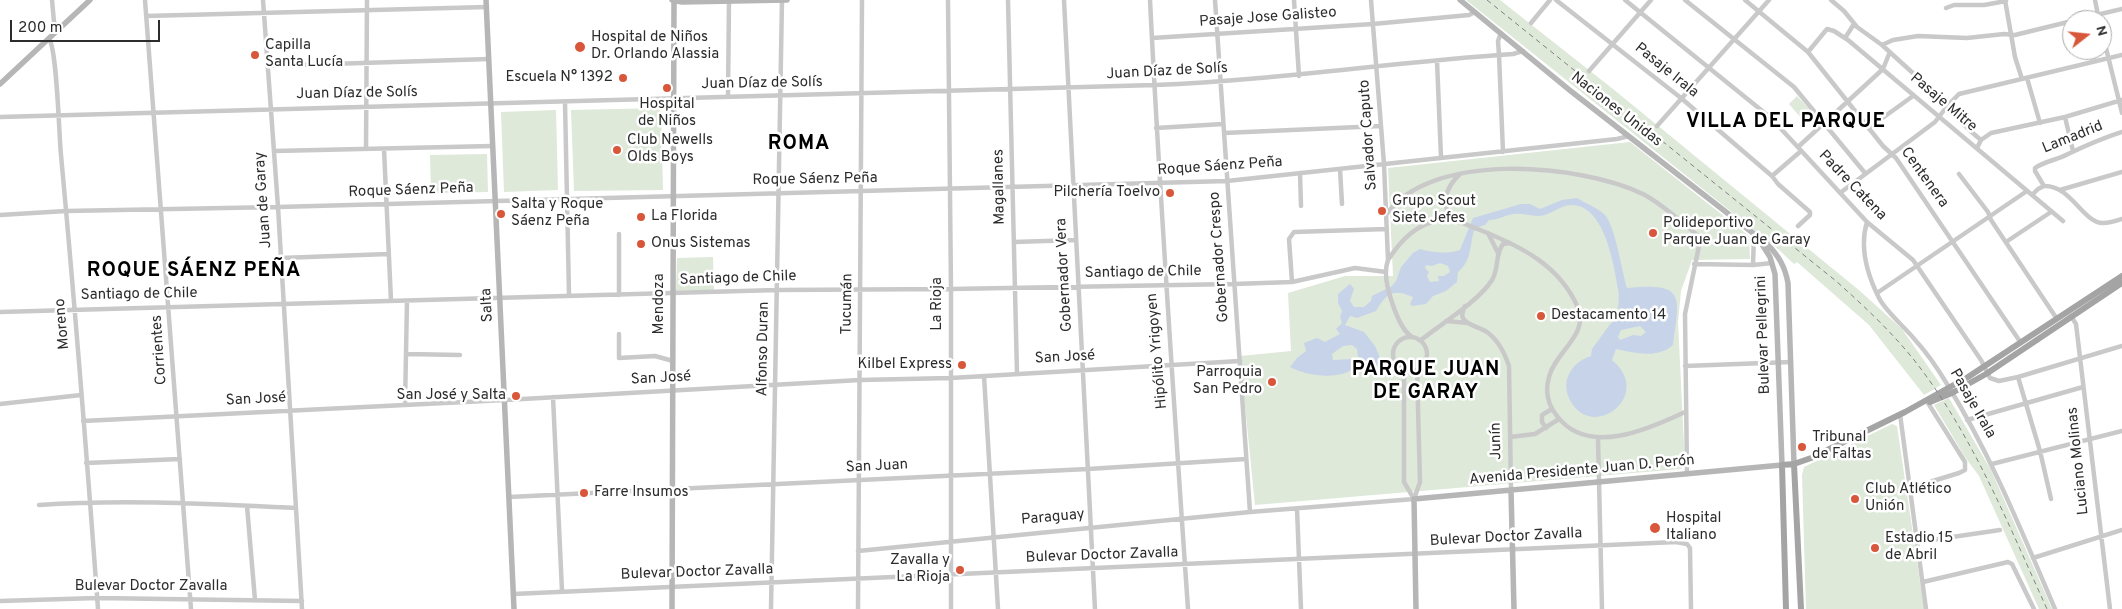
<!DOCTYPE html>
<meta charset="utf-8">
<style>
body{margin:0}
#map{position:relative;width:2122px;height:609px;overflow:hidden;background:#fff;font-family:Overpass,sans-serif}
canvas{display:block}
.north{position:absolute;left:2062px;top:10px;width:50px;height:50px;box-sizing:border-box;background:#fff;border:1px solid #ababab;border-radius:50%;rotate:74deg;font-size:14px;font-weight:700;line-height:20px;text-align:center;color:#2c2c2c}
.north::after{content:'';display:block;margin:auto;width:18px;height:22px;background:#d85639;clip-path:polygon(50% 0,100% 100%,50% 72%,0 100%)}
.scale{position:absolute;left:10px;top:20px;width:150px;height:22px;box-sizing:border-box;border:2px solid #2c2c2c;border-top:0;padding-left:6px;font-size:15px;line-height:18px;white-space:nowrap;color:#2c2c2c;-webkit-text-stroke:4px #fff;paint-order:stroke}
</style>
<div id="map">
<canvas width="2122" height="609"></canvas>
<div class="north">N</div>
<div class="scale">200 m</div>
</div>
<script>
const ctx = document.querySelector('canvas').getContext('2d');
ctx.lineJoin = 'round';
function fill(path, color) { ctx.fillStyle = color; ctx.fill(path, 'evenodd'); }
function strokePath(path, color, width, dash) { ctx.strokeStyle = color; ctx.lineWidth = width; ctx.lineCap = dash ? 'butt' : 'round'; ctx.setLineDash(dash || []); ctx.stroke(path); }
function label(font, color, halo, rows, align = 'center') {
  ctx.font = font + ' Overpass,sans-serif'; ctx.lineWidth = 5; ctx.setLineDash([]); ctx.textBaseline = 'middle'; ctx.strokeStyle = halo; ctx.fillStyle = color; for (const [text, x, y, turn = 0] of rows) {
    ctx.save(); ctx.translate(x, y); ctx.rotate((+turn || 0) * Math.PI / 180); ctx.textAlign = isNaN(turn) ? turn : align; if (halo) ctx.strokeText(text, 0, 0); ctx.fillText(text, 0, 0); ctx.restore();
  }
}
fill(new Path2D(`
 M1466,0H1500L1613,89L1860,291L1902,329L1941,385L1924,395L1869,325L1797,262L1794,264L1778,249Z
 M1797,96L1811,111L1801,118L1789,104Z
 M661,108L663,190L574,191L571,110Z
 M556,110L558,190L504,192L501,112Z
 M1630,142L1749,236L1750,259L1692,260L1681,291L1678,322L1685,465L1681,469L1255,505L1240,356L1291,351L1288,293L1345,276H1393L1388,168Z
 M487,154L488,192L431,193L430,155Z
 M713,257L714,290L676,291L677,258Z
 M1949,398L1991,470L2052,609H2039L1979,476L1965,457L1934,405Z
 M1892,424L1897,426L1924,609H1806L1802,475L1804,467Z`), '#dee9da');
fill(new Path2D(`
 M1577,198C1585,203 1596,207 1604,214C1615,224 1622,272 1627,288C1685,282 1680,295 1673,345C1657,359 1636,353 1616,349L1612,360C1654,395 1594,441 1571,402C1567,395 1565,387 1567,379C1571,367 1579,360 1591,356L1592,349L1611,323L1615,321L1619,316C1617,306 1620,298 1618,289C1614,264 1604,203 1570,205C1562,206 1553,212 1545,215C1534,218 1525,213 1514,214C1505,215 1499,220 1489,220L1485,225L1475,228C1469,243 1473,260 1458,272L1457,282L1446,291L1433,296L1426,304L1412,306L1410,304L1413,297C1393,288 1386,293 1376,311L1357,318L1350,316L1345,325L1364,332L1375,346L1381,360L1377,366L1358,357L1357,349L1352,345L1343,346L1332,354L1333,360L1352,359L1360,362C1346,382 1309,377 1290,367L1297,358L1306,351L1304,343L1317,338L1325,342L1340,334L1336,329L1342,323L1340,317L1342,311L1338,303V294L1350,284L1354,289L1350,301L1354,307H1364L1371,301L1372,296L1392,286L1396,281L1401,267L1413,253L1420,249C1433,253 1447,254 1460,250L1473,218L1521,204H1530L1540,209L1562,200ZM1440,263L1448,266L1450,272L1444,276H1438L1439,281L1430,282L1427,276L1429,272L1425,268L1426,265L1432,266ZM1640,326L1646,332L1641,336L1633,335L1620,340L1618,337L1621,330Z`), '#c7d3e8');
strokePath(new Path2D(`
 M52,0L54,22L58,30
 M145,0L191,609
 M263,0L278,207L302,609
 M948,0L951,289V609
 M1008,0L1017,373
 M1064,0L1095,609
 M1150,0C1160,203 1174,406 1188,609
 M1215,0L1250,512
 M1294,0L1299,76
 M1371,0L1384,164L1388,260C1387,263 1386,268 1386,271C1385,286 1398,328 1411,336
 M1556,0L1681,98L1772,176L1778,184L1810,212V215L1798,226
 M1625,0L1771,118L1867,222L1913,260L1981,360L1990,378L1999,381L2018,377L2122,346
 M1685,0L1794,87L1865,173
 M1745,0L1808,52L1883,146L1896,158L2021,343
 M1831,0L1844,11L1857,27L1882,45L1948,105
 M2005,0L2015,57L2022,79
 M2095,0L2099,20
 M1946,8L1954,5H1984L2006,1
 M146,16L487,7
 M2075,20L2122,9
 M1531,23L1550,0
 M2102,32L2122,113
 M1501,33L1498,41L1499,55L1503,152
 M1152,38L1373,24L1469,15L1475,12
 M1845,38L1854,24
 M49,39C57,48 59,136 61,155C75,306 87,458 98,609
 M1882,45L1893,40L1918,36L1967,38L2004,34L2015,35L2072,21
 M1808,52L1827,29L1834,31L1848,40L2063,221
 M1437,61L1441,157
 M267,66L489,59
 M1589,71L1651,0
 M2027,78L2040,123
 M728,97L729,0
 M565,102L569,295
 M1946,107C1958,118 1968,130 1981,140
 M0,117L1155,85C1275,80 1394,62 1513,54L1523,51
 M2065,117L2073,151
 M1657,126L1769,0
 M1870,127L1913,96
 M1156,128L1223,124
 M2122,132C2103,138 2085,146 2068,154C2057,160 2045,161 2035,168V171L2044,186C2071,185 2083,223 2103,223C2109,223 2116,221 2122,219
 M1224,133L1381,126
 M1798,147L1883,69L1889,54
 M366,148L367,0
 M1977,148L1981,140L1991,133L2065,117L2122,100
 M384,149L391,301
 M274,151L492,146
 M1340,169L1342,204
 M1300,173L1301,206
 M1959,174L1988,212L1991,220L2057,319
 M1772,176L1801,151
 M2060,190L2122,172
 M1840,193L1935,122L1948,105L1959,94L2122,55
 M2032,195L2038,189L2044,186
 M0,215L66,211L278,207L1227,181L1617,139L1629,136
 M1386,215C1430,150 1581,164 1643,194C1662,204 1678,219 1695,233L1700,238V241L1685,314L1687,474
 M1453,220C1440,205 1446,187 1459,175
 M1867,222C1859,248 1867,274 1879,298C1886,312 1906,328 1916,341C1928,354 1938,369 1947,384C1991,455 2022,532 2055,609
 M1488,233L1498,253
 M619,234V295
 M1014,242L1076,240
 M2006,242L2051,212
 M281,258L388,254
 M1388,260C1401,240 1416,224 1441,220C1456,219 1467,225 1480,230C1520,246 1560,265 1578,308C1589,335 1555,352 1549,377C1545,391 1548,405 1557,416C1588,457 1649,429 1685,412
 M1694,264L1753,265L1772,263
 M1753,265L1754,235
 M1292,282L1289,239L1294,232L1387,229
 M1877,293L2027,191
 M1465,306C1463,310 1461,314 1463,318C1467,326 1481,327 1487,332C1498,340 1505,354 1509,366L1511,490
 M0,312L777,290L951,289L1234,284L1292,282L1355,268L1386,272
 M2071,316L2076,324L2110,609
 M1446,321L1468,323
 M619,334V358L655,356L673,361
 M1393 354a17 17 0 1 1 34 0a17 17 0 1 1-34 0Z
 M1421,340C1441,324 1479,301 1492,280C1499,269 1495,254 1503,244L1510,243
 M406,354L460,355
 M1685,366L1791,362
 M1404,370V482L1414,499
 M984,376L998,609
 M2018,377L2040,451L2051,499
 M553,397L562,591
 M0,404L81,395
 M405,405L407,301
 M1900,414L1926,609
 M1967,420L2083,387
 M83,421L505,400L860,380L951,378L1240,361
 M1546,428L1542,422V415L1552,409
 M1510,437L1535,434L1559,419
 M1598,438L1602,609
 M86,463L180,459
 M1992,464L2122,431
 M1910,488L1959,473L1965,470V462L1928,403
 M509,497L1088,469L1246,459
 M1414,499L1420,482L1417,370
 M39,505C125,499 210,504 296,508
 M247,506L255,600
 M1297,509L1301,609
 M1918,542L2000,530
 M858,551L1250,512L1414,499
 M2033,558L2122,530
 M1923,582L2008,562L2012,564L2034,609
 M513,594L1676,542L1687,544L1690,548L1691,609
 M0,601L97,598L302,601
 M771,609L782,0
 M858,609L862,0`), '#c9c9c9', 4.5);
strokePath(new Path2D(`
 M486,0L514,609
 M672,0L682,2L787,0
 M1460,0L1572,92L1767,244C1779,256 1785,267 1788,283L1794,464
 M0,84L90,0
 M1511,490L1514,609
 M672,609L674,0
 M1416,609L1414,499L1782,465L1775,274L1770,257L1758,238`), '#b6b6b6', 5.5);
strokePath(new Path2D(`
 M1930,402L1952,393L1986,374L2122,283
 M1794,464L1801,609
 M1786,609L1782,465L1794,464L1811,458L1905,412L1968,377L2122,276`), '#a4a4a4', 6);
strokePath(new Path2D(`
 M1487,0L1836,281C1865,307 1894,334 1918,365C1974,438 2009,526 2047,609`), '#818181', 1, [5, 4]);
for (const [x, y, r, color] of [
 [580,47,6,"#d85639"],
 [255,55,5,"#d85639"],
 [623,78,5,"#d85639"],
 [667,88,5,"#d85639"],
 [617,150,5,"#d85639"],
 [1170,193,5,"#d85639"],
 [1382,211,5,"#d85639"],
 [501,214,5,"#d85639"],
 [641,217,5,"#d85639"],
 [1653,233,5,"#d85639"],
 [641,244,5,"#d85639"],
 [1541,316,5,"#d85639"],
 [962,365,5,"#d85639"],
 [1272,382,5,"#d85639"],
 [516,396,5,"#d85639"],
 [1802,447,5,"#d85639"],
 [584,493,5,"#d85639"],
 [1855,499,5,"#d85639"],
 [1655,528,6,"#d85639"],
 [1875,548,5,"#d85639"],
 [960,570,5,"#d85639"]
]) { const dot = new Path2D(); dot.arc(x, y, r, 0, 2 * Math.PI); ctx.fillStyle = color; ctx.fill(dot); strokePath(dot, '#fff', 2); }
label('15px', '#2c2c2c', '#fff', [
 ["Pasaje Jose Galisteo",1268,18,-4],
 ["Pasaje Irala",1666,71,39],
 ["Juan Díaz de Solís",1167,72,-3],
 ["Juan Díaz de Solís",762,84,-1],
 ["Juan Díaz de Solís",357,94,-1],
 ["Pasaje Mitre",1943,103,40],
 ["Naciones Unidas",1616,110,38],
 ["Salvador Caputo",1369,135,-94],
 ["Lamadrid",2073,138,-22],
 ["Roque Sáenz Peña",1220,167,-4],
 ["Centenera",1924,178,54],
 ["Roque Sáenz Peña",815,180,-1],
 ["Padre Catena",1852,186,46],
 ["Magallanes",1000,187,-91],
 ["Roque Sáenz Peña",411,191,-2],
 ["Juan de Garay",264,200,-94],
 ["Gobernador Crespo",1220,257,-94],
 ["Santiago de Chile",1143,273,-1],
 ["Gobernador Vera",1065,275,-93],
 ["Santiago de Chile",738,279,-2],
 ["Santiago de Chile",139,295,-1],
 ["Mendoza",660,304,-90],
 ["Tucumán",848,304,-89],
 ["La Rioja",938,304,-90],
 ["Salta",488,305,-93],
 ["Moreno",63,324,-95],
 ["Bulevar Pellegrini",1764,335,-92],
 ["Alfonso Duran",764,349,-89],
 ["Corrientes",160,350,-94],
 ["Hipólito Yrigoyen",1158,351,-95],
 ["San José",1065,358,-3],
 ["San José",661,379,-3],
 ["San José",256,400,-3],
 ["Pasaje Irala",1972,404,60],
 ["Junín",1497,441,-91],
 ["Luciano Molinas",2079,461,-96],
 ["San Juan",877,467,-3],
 ["Avenida Presidente Juan D. Perón",1582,471,-5],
 ["Paraguay",1053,518,-5],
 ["Bulevar Doctor Zavalla",1506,538,-3],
 ["Bulevar Doctor Zavalla",1102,556,-2],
 ["Bulevar Doctor Zavalla",697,573,-2],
 ["Bulevar Doctor Zavalla",151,587]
]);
label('15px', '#2c2c2c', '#fff', [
 ["Hospital de Niños",591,38],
 ["Dr. Orlando Alassia",591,55],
 ["Capilla",265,46],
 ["Santa Lucía",265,63],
 ["Escuela N° 1392",613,78,"right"],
 ["Hospital",667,105,"center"],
 ["de Niños",667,122,"center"],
 ["Club Newells",627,141],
 ["Olds Boys",627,158],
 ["Pilchería Toelvo",1160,193,"right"],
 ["Grupo Scout",1392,202],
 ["Siete Jefes",1392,219],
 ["Salta y Roque",511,205],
 ["Sáenz Peña",511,222],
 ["La Florida",651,217],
 ["Polideportivo",1663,224],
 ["Parque Juan de Garay",1663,241],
 ["Onus Sistemas",651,244],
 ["Destacamento 14",1551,316],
 ["Kilbel Express",952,365,"right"],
 ["Parroquia",1262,373,"right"],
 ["San Pedro",1262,390,"right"],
 ["San José y Salta",506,396,"right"],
 ["Tribunal",1812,438],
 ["de Faltas",1812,455],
 ["Club Atlético",1865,490],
 ["Unión",1865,507],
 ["Farre Insumos",594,493],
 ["Hospital",1666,519],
 ["Italiano",1666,536],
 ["Estadio 15",1885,539],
 ["de Abril",1885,556],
 ["Zavalla y",950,561,"right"],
 ["La Rioja",950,578,"right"]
], 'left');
ctx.letterSpacing = '1px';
label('bold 20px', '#000', '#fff', [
 ["VILLA DEL PARQUE",1786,123],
 ["ROMA",799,145],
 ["ROQUE SÁENZ PEÑA",194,272],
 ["PARQUE JUAN",1426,371],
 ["DE GARAY",1426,394]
]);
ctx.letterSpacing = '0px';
</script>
